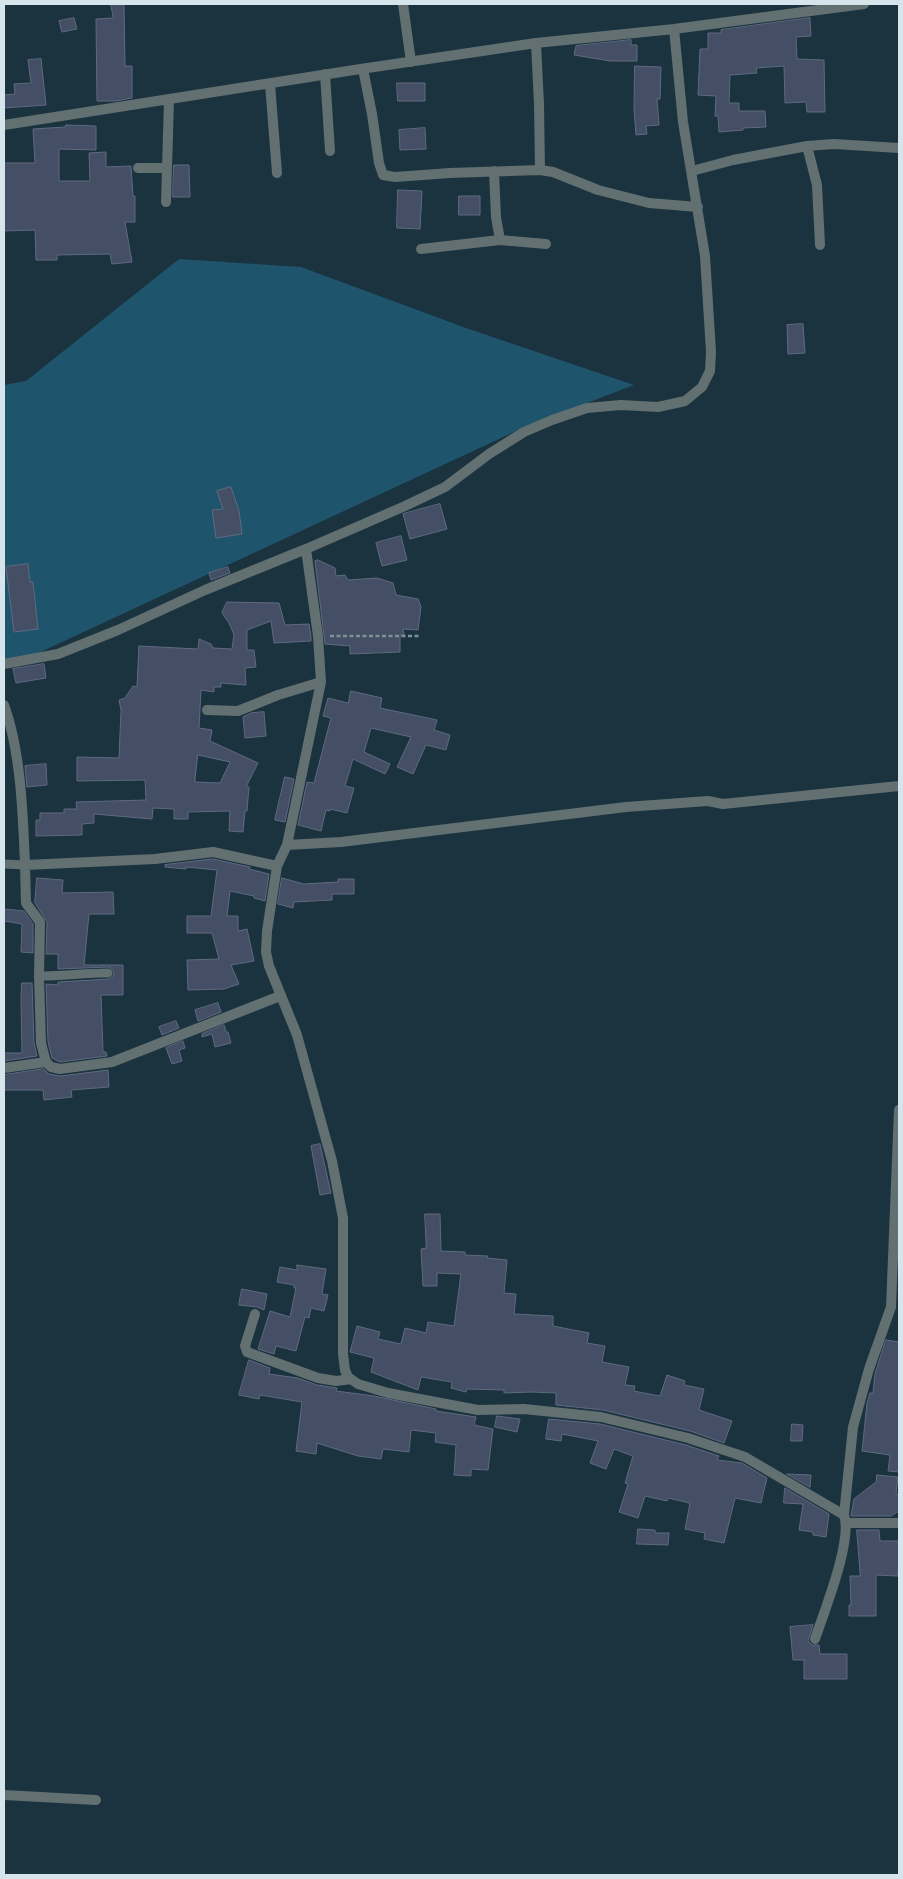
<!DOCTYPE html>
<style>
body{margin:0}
#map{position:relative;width:903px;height:1879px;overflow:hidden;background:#1a333f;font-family:Arial,sans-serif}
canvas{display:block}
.frame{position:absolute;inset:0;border:5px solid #d6e4ec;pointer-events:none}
</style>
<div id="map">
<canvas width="903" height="1879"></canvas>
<div class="frame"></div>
</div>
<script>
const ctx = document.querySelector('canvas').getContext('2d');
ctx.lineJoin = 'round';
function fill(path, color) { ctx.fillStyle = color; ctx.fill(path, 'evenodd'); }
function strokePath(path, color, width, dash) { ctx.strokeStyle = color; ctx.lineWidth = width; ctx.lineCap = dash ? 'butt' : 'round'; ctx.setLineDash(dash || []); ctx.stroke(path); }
fill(new Path2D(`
 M179,259L301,267L466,328L634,385L527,426L4,669V385L26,381Z`), '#1f546d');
const building = new Path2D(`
 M111,4H124L125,66H132V98L116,101H97L96,19L113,18Z
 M74,18L77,29L62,32L59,21Z
 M810,18L811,36L796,37L797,59L824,60L825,112H807L806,102L785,103L784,66L756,68L757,73L730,75L729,103H739V111H765L766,127L743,128V130L719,132L718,116H715L716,96L698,95L700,49H708V33H721V30Z
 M631,40V45H637V61H610L574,55L576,46Z
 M41,59L46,105L4,108V95L15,94L14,84L31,83L28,60Z
 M635,66L661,67L660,99H657L659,125L646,126L647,134L636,135L634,109Z
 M397,83H425V101H398Z
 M66,125L96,126V150L59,149V181H90L89,153L106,152V167L131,166L133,196H135V222H125L132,262L112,264L110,254L57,255V260H36L35,230L4,231V163H35L33,129L65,127Z
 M425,128L426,149L400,150L399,130Z
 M174,165H189L190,197H173Z
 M398,190L422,191L420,229L397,228Z
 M459,196H480V215H459Z
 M803,324L805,353L788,354L787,325Z
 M231,487L239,511L242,534L216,538L212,510L223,509L217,491Z
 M440,504L447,529L410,539L403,514Z
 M401,536L407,560L382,566L376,543Z
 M318,560L335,568L336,576L345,575L348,580L377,578L393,583L396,595L418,599L421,607L418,630L403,629L404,635H400V652L350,654V646L325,644L315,561Z
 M28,564L30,582H33L38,629L14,632L6,567Z
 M228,567L230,573L211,580L209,573Z
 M227,602L279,603L285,625L309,624L311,637V641L274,643L271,621L247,630V650H254L256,667L245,668L246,685L221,683V687H214V692L201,690L199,728L212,730L210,741L258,763L246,787H249L247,811H245L243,832L229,831L230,811L188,812V819H174V809L153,808L152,819L94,814V823L82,824V835L36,836V820H40V813H64V809H77L76,802L146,800L145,780L77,781V757L119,758L121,710L119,700L125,698L133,686L137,687L139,646L198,649L199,639L211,644L213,648L232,649L234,635L229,623L222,613ZM198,755L230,762L220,783L195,782Z
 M44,664L46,678L16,683L13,669Z
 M351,691L382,698L380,708L437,720L434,730L450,735L446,750L426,745L413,774L397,767L411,737L371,728L364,752L390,764L385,774L353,759L345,786L354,788L347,813L330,809V811L326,810L321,831L298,825L307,782L314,783L331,718L323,716L328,698L348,703Z
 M264,712L266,736L245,738L243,717L251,713Z
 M46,764L47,785L27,787L25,766Z
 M285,777L294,779L285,822L275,820Z
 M213,859L250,867L249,869L269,874L265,901L254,898V896L230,891L227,916H238V931L247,929L254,961L231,965L239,984L224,989L188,990L187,960L219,959L212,933H187V916H211L217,870L186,867V869L165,867V865Z
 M37,878L63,880L62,893L113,892L114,914H89L84,965H123V995H101L103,1052H106L107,1056L60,1062L52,1058L48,1042L46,984L58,985V982L109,979L113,976L114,972L111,968L108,967L58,969V954H46L47,922L35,903Z
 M282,878L304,884L338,882V879H354V894H332V900L294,902L293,908L278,904Z
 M4,909L24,911L33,924V953L21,952L22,924L4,921Z
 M22,983H32L34,1043L37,1056L4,1061V1053H22L21,999Z
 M218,1003L221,1012L198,1021L195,1010Z
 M176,1021L179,1028L162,1035L159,1027Z
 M224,1025L226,1032H228L231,1043L215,1047L212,1034L202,1037V1034Z
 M183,1041L185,1048L179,1050L182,1061L172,1064L166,1048Z
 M44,1069L49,1074L61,1076L108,1070L109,1087L71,1090L72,1097L44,1100L43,1090H4V1075Z
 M320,1144L331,1193L320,1195L311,1146Z
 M425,1214H440L441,1251L465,1252V1255L488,1256L487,1258L507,1260L504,1293L516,1294L514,1314L553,1316V1326L589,1333L587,1343L605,1346L602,1362L629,1367L625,1385L635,1386L634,1391L660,1396L667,1375L685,1381L684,1385L704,1389L699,1410L732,1421L724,1443L690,1431L603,1410L556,1405V1393L531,1392L504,1393V1390L467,1389L466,1392L451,1388L452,1382L421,1377L418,1390L371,1372L374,1358L350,1352L357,1326L380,1332L378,1339L401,1344L405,1328L426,1333L428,1322L454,1326L461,1274L437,1273V1286H423L421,1249L426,1248Z
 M297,1265L326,1269L322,1294L328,1295L324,1311L311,1308L309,1318L305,1317L296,1351L276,1346L274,1354L258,1349L270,1311L290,1317L296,1288H294V1285L277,1282L280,1267L297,1270Z
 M242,1289L267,1294L264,1310L257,1307L239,1305Z
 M886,1340L899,1342V1472L888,1471L890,1455L862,1451L867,1403L870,1393H873L875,1374Z
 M249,1360L270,1368L269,1374L298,1378L317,1385L337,1388L336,1391L374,1396L436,1409V1411L476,1417L474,1425L493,1429L488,1470L471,1469V1476L454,1475L456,1445L435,1442L436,1433L411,1430L409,1452L383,1449L381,1459L358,1456L317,1443L316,1454L296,1451L302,1402L260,1395L259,1399L239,1395Z
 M497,1416L520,1419L517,1432L495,1427Z
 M549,1419L600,1424L686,1445L719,1456L717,1460L742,1463L767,1478L761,1503L735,1498L724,1543L704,1539L705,1533L685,1529L690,1503L668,1498L667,1501L645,1496L638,1518L619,1512L628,1484L625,1483L633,1456L614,1449L606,1469L590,1463L598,1441L562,1434L561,1441L546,1439Z
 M792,1424L803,1425L802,1441H791Z
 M787,1474L811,1475L810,1487Z
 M877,1475L898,1477L896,1494L899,1495V1511L891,1516H851L854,1499L876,1482Z
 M785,1488L829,1514L826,1537L813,1535V1532L799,1530L803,1504L784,1503Z
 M638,1529L655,1530V1533H669L668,1545L637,1544Z
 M857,1530H879L880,1541H899L898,1576L876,1575V1616H849V1605H851L850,1576H860Z
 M813,1625L808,1641L812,1645H819L820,1654H847V1679H804V1660H793L790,1627Z`);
fill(building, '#444e64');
strokePath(building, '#5f6a81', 1);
strokePath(new Path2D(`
 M330,636H421`), '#7d909a', 2.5, [4, 2.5]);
strokePath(new Path2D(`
 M4,864L25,865
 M39,976C62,976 85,973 108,973`), '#627071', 9);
strokePath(new Path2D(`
 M403,4L411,62
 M536,43L539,104L540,170
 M363,69L372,114L379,163L383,175L395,177L450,173L540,170L553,172L598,190L649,203L698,207
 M325,74L330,151
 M270,84L277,173
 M4,125L354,70L536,43L674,29L864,4
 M807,146L834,144L899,148
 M138,168H167
 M692,171L733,160L807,146L817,185L820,245
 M166,202L169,100
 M500,240L546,244
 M421,249L500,240L496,217L494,171
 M306,549L318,636L321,682L287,845L277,866L267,931L266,952L269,966L297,1035L332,1161L343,1218V1354L345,1370L348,1377L358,1384L388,1393L478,1410L524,1409L601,1417L688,1438L745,1457L844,1515
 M4,664L58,654L118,630L205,590L306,549L405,506L445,487L489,454L524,432L552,420L587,408L621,405L658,407L685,401L702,387L710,371L711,352L705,256L683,122L674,29
 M4,705C21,751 23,816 25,865L155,859L213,852L277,866
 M207,710L238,711L278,695L321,682
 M287,845L341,842L626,807L708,801L723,804L899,786
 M25,865L26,903L40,922L39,976L41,1043L46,1062L51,1067L60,1069L112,1062L280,996
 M4,1068L46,1062
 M255,1314L245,1346L247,1352L318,1378L336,1381L351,1379
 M847,1523H899
 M815,1639C824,1612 853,1540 844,1515L853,1427L869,1369L891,1307L899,1110
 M4,1795L96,1800`), '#627071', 10);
</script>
